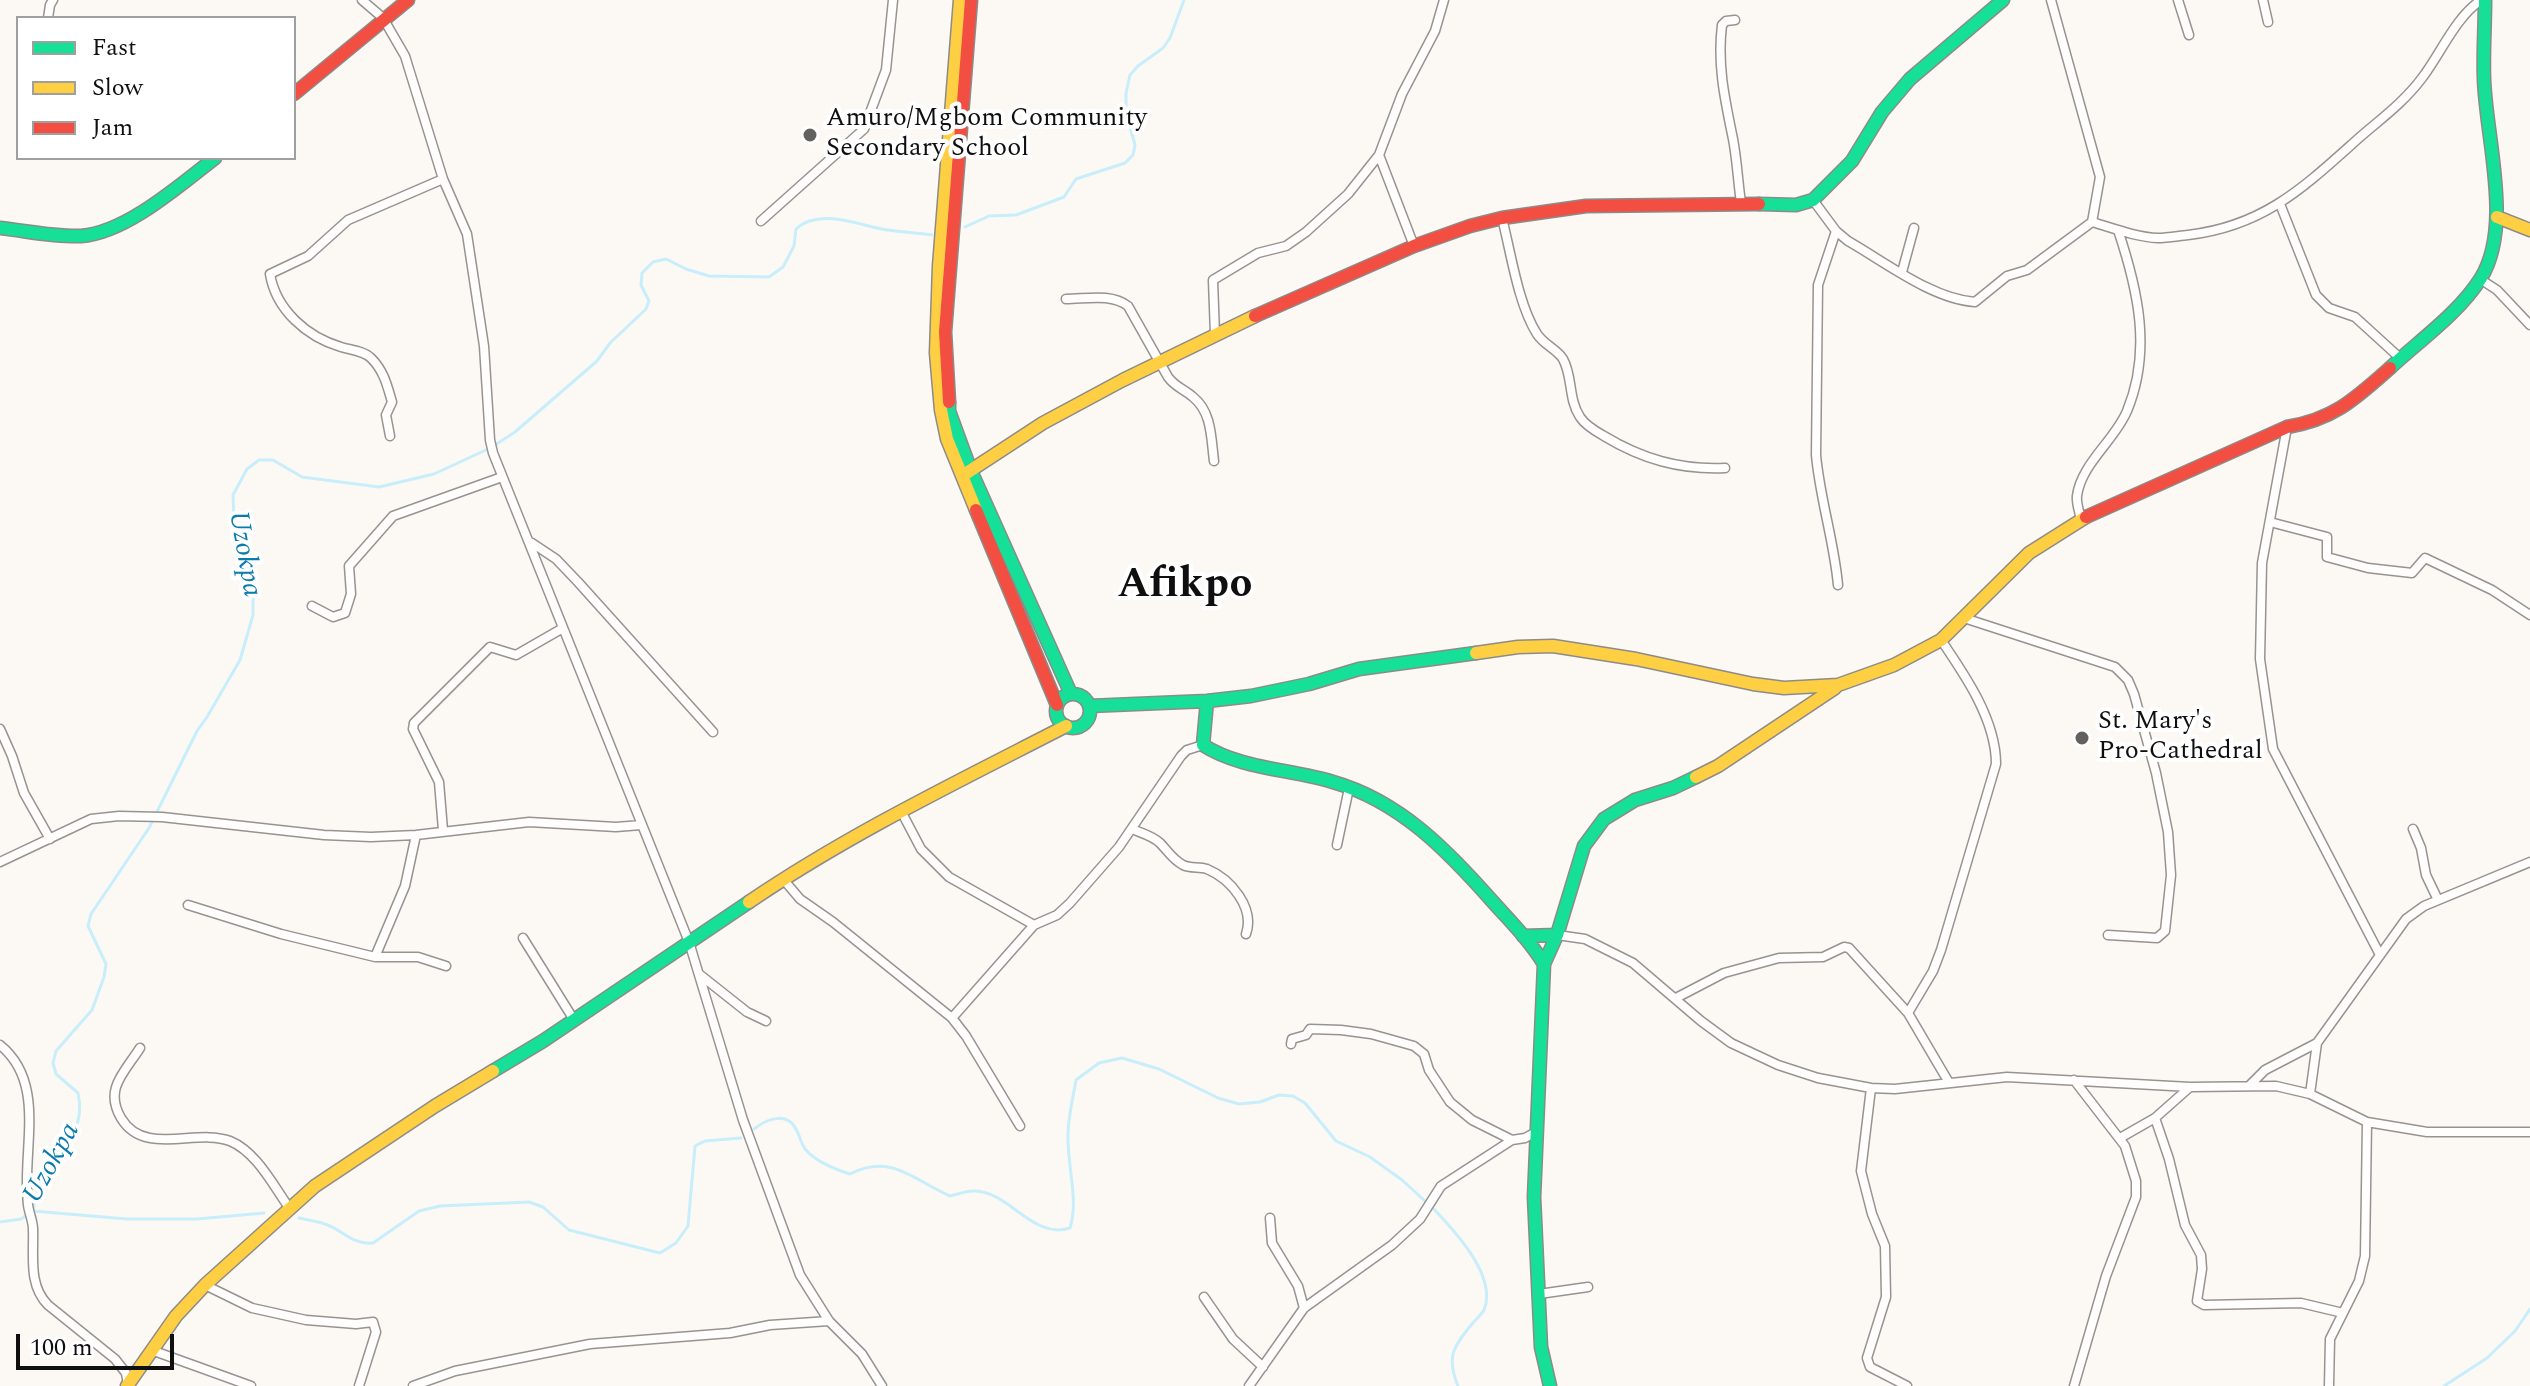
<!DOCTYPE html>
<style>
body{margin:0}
#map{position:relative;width:2530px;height:1386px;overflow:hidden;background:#fcf9f4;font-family:Spectral,serif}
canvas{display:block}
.legend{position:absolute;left:16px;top:16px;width:280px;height:144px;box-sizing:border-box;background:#fff;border:2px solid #9f9f9f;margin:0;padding:10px 14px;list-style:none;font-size:24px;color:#0f0f0f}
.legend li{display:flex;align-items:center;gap:16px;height:40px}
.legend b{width:40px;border:2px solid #9f9f9f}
.scale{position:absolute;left:16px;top:1334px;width:158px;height:36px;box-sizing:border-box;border:4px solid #0f0f0f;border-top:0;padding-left:10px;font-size:24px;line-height:28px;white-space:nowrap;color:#0f0f0f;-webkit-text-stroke:6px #fff;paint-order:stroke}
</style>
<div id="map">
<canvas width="2530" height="1386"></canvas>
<ul class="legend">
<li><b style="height:10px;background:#16e098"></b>Fast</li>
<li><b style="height:10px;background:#ffcf43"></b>Slow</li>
<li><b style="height:10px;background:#f24e42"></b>Jam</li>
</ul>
<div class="scale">100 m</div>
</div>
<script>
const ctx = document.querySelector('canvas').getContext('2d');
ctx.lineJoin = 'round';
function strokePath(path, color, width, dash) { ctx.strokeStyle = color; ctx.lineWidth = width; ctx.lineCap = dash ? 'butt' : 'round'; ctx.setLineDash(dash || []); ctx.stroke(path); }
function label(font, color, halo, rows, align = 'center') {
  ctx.font = font + ' Spectral,serif'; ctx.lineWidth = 8; ctx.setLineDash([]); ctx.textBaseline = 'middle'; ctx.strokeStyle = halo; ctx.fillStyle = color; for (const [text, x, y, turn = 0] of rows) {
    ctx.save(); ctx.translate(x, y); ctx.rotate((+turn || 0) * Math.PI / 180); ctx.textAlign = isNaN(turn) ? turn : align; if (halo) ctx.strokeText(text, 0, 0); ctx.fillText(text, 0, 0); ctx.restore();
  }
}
strokePath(new Path2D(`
 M965,227L989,216L1016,215L1064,197L1076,179L1125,163L1133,155L1135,145L1126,112V93L1130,75L1138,66L1163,48L1170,38L1184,0
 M495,445L515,432L597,361L610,343L646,309L649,301L641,285L642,273L653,262L666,259L686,269L709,276L769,277L783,267L794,246L796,229C820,207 860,226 888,230C902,232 917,233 932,235
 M754,1129C768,1118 788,1111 797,1131C800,1137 801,1143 805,1149C816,1162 834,1169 850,1174C892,1153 913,1180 950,1196C958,1194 968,1190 975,1191C1010,1192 1033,1240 1070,1228C1079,1199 1067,1166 1068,1135C1068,1117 1073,1098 1076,1080L1099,1063L1122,1058L1159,1069L1218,1098L1239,1104L1260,1102L1279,1095L1293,1096L1305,1103L1336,1141L1370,1157L1402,1180L1426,1202
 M1432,1207C1453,1229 1498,1276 1484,1310C1482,1314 1475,1320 1472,1324C1453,1347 1446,1357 1458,1386
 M33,1211L127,1219H197L264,1213
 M299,1218C308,1220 317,1221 325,1224C343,1230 352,1245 373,1243L419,1211L440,1206L529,1202L543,1207L569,1230L660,1253L676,1243L688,1226L695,1146L705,1141L741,1138
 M0,1222L21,1219L33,1211C36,1195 39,1181 47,1167C64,1137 86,1133 78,1093L56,1074L53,1063L56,1051L92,1010L104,977L106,964L88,926L91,914L149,828L197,731L207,717L240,660L253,615V575L234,521L233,495L247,469L259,460H273L302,477L379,487L434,474L488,449
 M2444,1386L2487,1358L2515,1331L2530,1309`), '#c7eefa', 3);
const street = new Path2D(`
 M362,0L383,18L405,56L443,179L467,234L484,346L490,440L493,453L689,942L743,1120L800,1275L829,1321L862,1354L882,1386
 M2178,0L2189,35
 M2263,0L2268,22
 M48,18L50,5L53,0
 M1735,20L1726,21L1722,25C1717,65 1725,100 1733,139C1737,160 1738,182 1741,203
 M1379,155L1414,246
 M1813,200L1836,231L1848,241C1885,262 1932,299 1975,302L2007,276L2027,270L2092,222L2100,177L2051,0
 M2280,204L2316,295L2329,308L2355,317L2400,358
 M1502,218C1511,253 1518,304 1537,334C1544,345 1557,349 1563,359C1573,377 1568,399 1580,417C1585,425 1595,431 1604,436C1642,459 1680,470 1725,468
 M761,221L864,129L886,70L893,0
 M2092,222C2113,228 2135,237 2158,238C2167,238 2178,236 2188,235C2265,226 2305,186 2360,137C2382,118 2404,102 2422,78C2441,53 2455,18 2481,0
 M1836,231L1818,285L1816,455C1820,499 1834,541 1838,585
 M1902,272L1914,228
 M2480,279L2497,290L2530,325
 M1066,299C1086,299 1111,293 1128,306L1168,377C1175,387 1184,389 1193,397C1212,412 1211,438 1214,461
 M1215,335L1213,280L1258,253L1286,246L1306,232L1348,194L1379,155L1402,94L1435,31L1444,0
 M2287,427L2262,563L2260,659L2273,749L2380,955
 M390,436L386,415L392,402C387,385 384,371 371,358C364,351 351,350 341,347C307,337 276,310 270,274L308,256L348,220L443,179
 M2081,520C2080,513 2076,504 2077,496C2081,464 2115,440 2127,411C2152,351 2138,290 2118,230
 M2270,522L2327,537V557L2368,568L2412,573L2425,558L2492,590L2530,615
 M532,543L556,559L578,582L713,732
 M312,606L333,617L345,613L351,594L349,566L393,516L502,477
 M1964,618L2115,667L2128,680L2134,694L2156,773L2168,832L2171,875L2165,931L2157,938L2108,935
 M0,729L12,756L24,793L50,839
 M901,811L921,849L949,877L1034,925
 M1132,829C1141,833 1153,836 1160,843C1168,851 1172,859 1183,865C1191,869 1199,866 1207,869C1231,879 1255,908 1246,934
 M2413,829L2421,848L2426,875L2438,900
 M443,830L439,782L413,729L414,723L490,647L516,655L563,628
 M1337,845L1349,788
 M0,862L91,819L119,816L162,817L324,835L371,837L416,835L529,822L616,827L641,825
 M783,879L800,899L833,922L952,1018L966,1036L1020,1126
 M188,905L281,934L375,957H418L446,966
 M1557,935L1585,939L1633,963L1701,1021L1731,1043L1778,1065L1818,1078L1871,1088L1895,1089L2007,1077L2190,1087L2276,1086L2310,1094L2367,1122L2427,1132H2530
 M523,938L574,1020
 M375,957L405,886L416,835
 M699,974L747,1012L766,1021
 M1676,998L1724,973L1779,958L1823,957L1844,947L1849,948L1908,1013L1948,1081
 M1908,1013L1933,971L1941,950L1996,764C1996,720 1965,675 1941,640
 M952,1018L1034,925L1057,915L1070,903L1119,847L1181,756L1187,750L1203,745
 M1291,1044L1292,1039L1306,1035L1310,1029L1341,1030L1371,1034L1414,1046L1424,1054L1429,1070L1450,1102L1472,1120L1512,1140L1525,1138L1536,1132
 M0,1045C41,1078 27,1133 27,1180C27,1188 27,1196 28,1205C29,1213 33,1221 33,1229C34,1256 28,1285 48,1305L115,1359L126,1373L128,1385
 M140,1048C124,1073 104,1089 121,1118C144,1157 196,1128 230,1141C257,1152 274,1187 290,1209
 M2074,1080L2125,1146L2136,1181V1197L2106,1276L2074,1386
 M2249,1086L2265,1070L2317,1043
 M1871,1088L1861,1171L1872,1214L1885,1246L1886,1297L1867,1358L1870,1367L1907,1386
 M2310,1094L2317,1043L2406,919L2424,906L2530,862
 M2155,1118L2169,1159L2185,1225L2201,1255L2202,1269L2197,1301L2204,1305L2301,1303L2343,1313
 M2120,1138L2155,1118L2190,1087
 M1270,1218L1272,1243L1298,1286L1304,1308
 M205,1285L252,1308L306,1320L356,1324L373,1322L376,1332L359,1386
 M1539,1294L1588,1287
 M1204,1297L1233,1339L1263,1367
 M154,1351L251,1386
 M413,1386L455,1371L590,1344L730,1333L770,1325L829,1321
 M1249,1386L1304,1308L1392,1245L1420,1219L1441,1186L1512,1140
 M2329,1386L2330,1339L2359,1281L2365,1256L2367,1122`);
const fast = new Path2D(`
 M1759,204L1796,205L1813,200L1852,161L1882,112L1910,79L2003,0
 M0,228C27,231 54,237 81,236C126,233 180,185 215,158
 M2390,368C2420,340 2459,313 2481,278C2513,225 2486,139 2484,79C2483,53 2485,26 2485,0
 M949,402V411L971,471L1071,694
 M1056 711a17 17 0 1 1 34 0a17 17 0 1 1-34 0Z
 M1207,701L1203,745C1240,769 1291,769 1333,782C1400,801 1448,851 1493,902C1511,922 1530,941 1544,964
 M1089,706L1207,701L1251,696L1309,684L1359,669L1476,653
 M1523,936L1557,935
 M493,1071L543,1041L749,902
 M1550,1386L1541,1347L1534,1197L1544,964L1557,935L1584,846L1604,819L1635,800L1673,788L1696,777`);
const slow = new Path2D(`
 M960,0L939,266L936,353L941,410L947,439L976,510
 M2497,217L2530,230
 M962,476L1043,423L1123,380L1255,316
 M1476,653L1518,647L1553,646L1636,659L1753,684L1784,688L1838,685L1894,665L1941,640L2029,553L2086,517
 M1696,777L1718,766L1835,688
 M749,902C849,834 959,781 1066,726
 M127,1386L176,1316L205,1285L315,1186L435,1106L493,1071`);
const jam = new Path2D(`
 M294,94L408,0
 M1255,316L1414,246L1470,226L1502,218L1586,206L1759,204
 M949,402L945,332L971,0
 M976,510L1057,705
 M2086,517L2287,427C2334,419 2355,399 2390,368`);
strokePath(street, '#969492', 11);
strokePath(fast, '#8c8b89', 15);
strokePath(slow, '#8c8b89', 15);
strokePath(jam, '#8c8b89', 15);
strokePath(street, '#fffefd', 8);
strokePath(fast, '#16e098', 12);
strokePath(slow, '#ffcf43', 12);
strokePath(jam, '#f24e42', 12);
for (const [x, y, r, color] of [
 [810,135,8,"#62615f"],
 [2082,738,8,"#62615f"]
]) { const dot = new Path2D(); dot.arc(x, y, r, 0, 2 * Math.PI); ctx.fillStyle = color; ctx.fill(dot); strokePath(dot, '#fff', 3); }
label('26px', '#0f0f0f', '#fff', [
 ["Amuro/Mgbom Community",826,120],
 ["Secondary School",826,150],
 ["St. Mary's",2098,723],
 ["Pro-Cathedral",2098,753]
], 'left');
label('italic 28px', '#0b7bad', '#fff', [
 ["Uzokpa",243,554,80],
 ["Uzokpa",53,1164,-61]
]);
label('bold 42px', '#0f0f0f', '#fff', [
 ["Afikpo",1185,588]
]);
</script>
